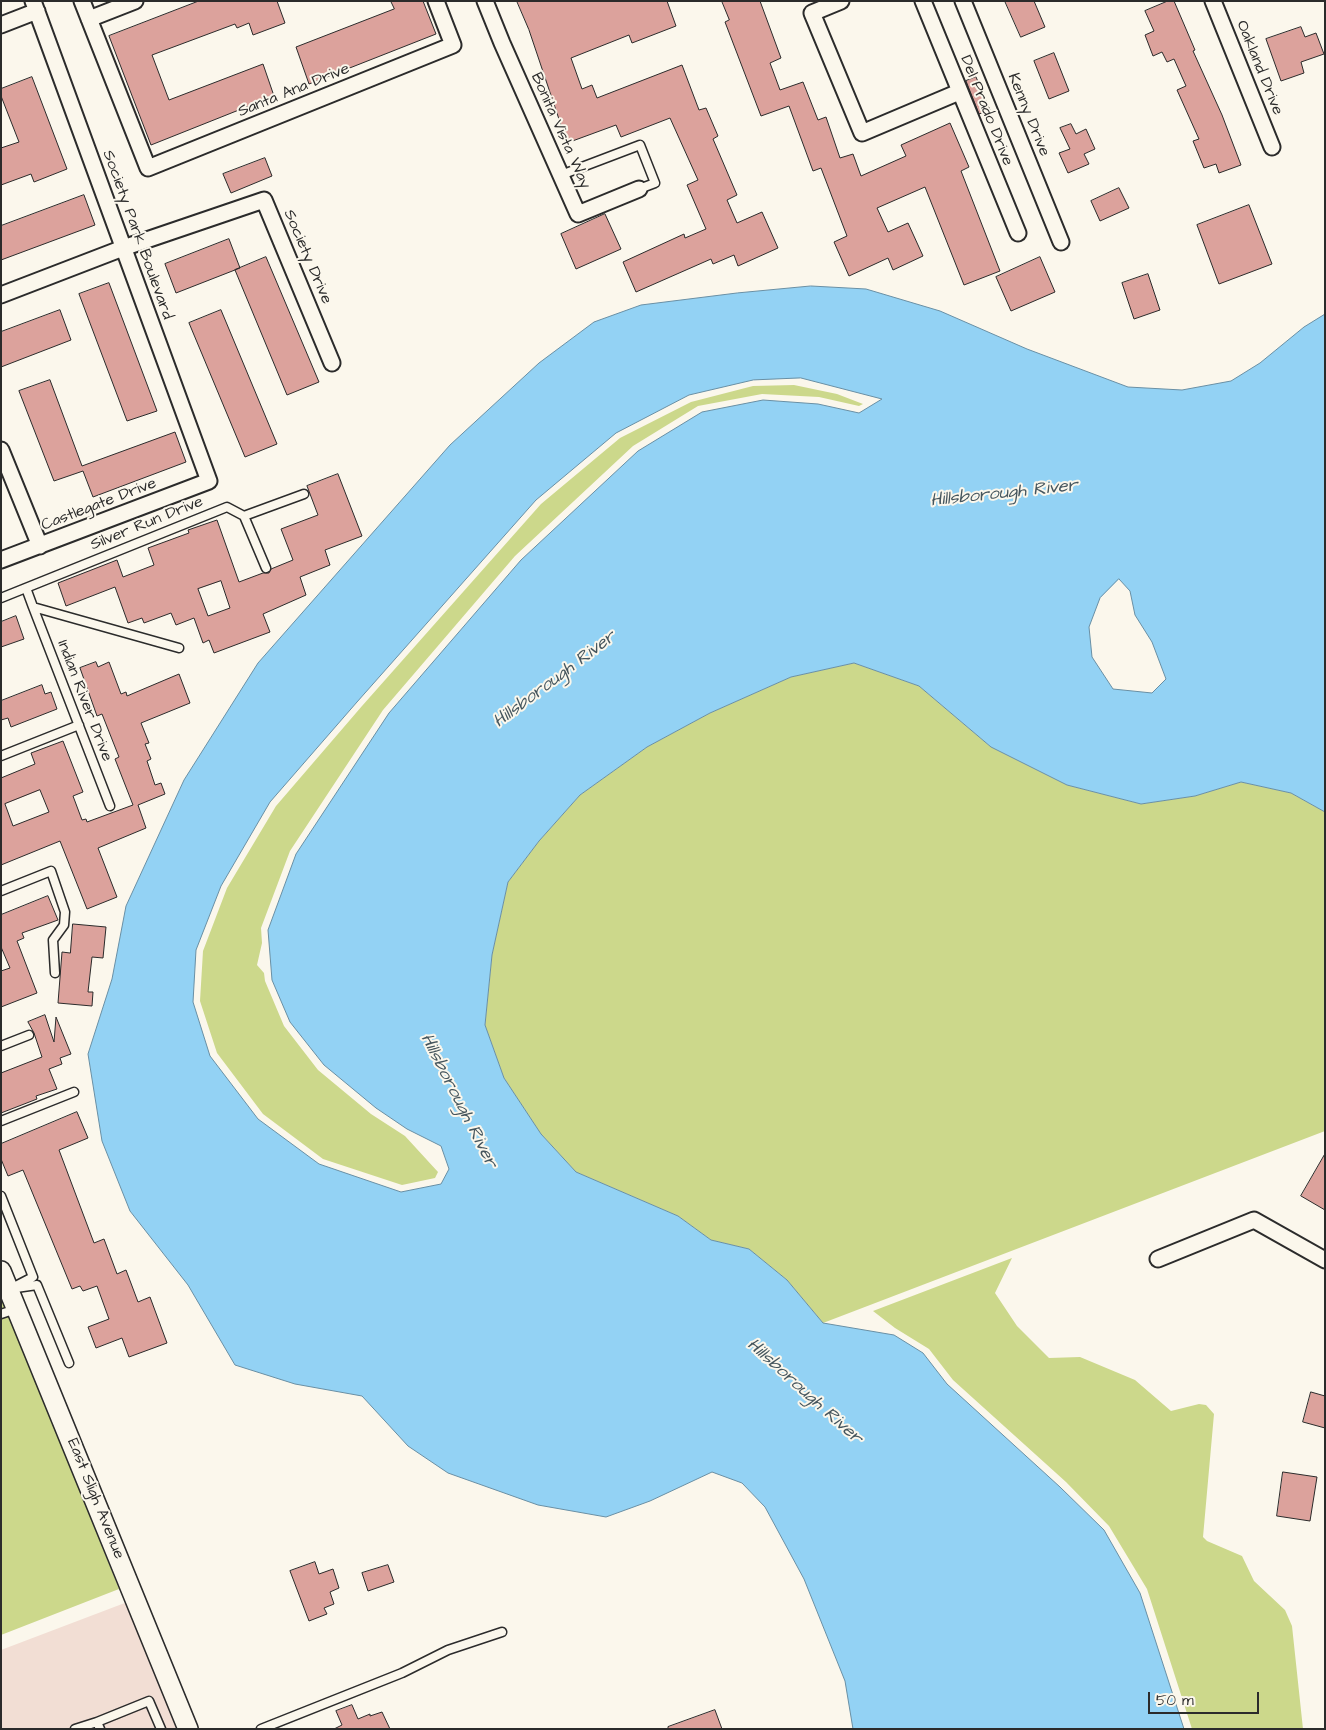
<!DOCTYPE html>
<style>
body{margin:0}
#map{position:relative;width:1326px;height:1730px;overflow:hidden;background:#fbf7ec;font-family:"Architects Daughter",sans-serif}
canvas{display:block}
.frame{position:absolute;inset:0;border:2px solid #2b2b2b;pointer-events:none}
.scale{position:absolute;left:1148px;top:1692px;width:111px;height:22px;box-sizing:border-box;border:2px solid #2b2b2b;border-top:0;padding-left:6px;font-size:15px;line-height:18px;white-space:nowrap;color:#2b2b2b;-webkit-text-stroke:4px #fbf7ec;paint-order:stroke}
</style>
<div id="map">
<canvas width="1326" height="1730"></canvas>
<div class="frame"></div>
<div class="scale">50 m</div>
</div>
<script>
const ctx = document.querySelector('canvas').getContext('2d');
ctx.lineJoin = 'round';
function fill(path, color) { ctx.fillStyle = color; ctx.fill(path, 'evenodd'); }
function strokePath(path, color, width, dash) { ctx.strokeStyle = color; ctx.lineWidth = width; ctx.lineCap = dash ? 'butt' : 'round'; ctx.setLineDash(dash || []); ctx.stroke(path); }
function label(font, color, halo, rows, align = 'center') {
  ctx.font = font + ' "Architects Daughter",sans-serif'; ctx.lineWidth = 4; ctx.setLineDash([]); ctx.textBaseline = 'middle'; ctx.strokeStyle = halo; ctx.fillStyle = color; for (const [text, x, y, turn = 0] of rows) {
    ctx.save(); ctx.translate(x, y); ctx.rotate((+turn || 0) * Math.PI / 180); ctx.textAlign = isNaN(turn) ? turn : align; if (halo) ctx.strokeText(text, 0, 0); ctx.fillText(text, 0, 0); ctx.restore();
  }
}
fill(new Path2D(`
 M130,1601L181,1729H1V1650Z`), '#f2ded4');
fill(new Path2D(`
 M794,385L837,394L863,404L859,406L819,397L762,394L698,406L633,446L515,556L383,710L290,851L261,928L262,943L257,965L264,973L265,981L284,1026L318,1070L371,1114L405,1136L438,1172L435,1178L402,1185L323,1159L263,1114L217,1053L200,1001L203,951L227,888L276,806L362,706L541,504L620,438L691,402L753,386Z
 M854,663L919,686L991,747L1067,785L1141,804L1195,796L1241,782L1291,793L1325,812V1131L823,1323L787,1280L749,1249L711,1240L678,1216L576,1172L541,1134L504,1078L485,1025L492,955L508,882L539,841L580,795L647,747L710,713L791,677Z
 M1012,1258L995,1293L1017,1326L1049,1358L1080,1357L1135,1380L1171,1411L1199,1404L1206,1405L1214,1414L1203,1537L1207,1541L1242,1556L1254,1581L1285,1610L1292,1626L1303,1729H1192L1147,1589L1109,1526L1066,1482L953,1380L929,1349L895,1328L873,1311Z
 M1,1293L119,1589L1,1635Z`), '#ccd88b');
const water = new Path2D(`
 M811,286L866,289L940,311L1027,349L1128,387L1182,390L1231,381L1260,363L1304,327L1325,314V812L1291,793L1241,782L1195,796L1141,804L1067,785L991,747L919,686L854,663L791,677L710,713L647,747L580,795L539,841L508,882L492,955L485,1025L504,1078L541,1134L576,1172L678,1216L711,1240L749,1249L787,1280L823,1323L894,1335L923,1353L947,1384L1060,1487L1104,1530L1140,1593L1184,1729H853L845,1681L804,1579L765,1507L742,1483L712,1472L650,1501L606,1517L538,1505L448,1473L408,1446L362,1396L295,1384L235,1365L188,1285L130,1211L102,1141L88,1054L112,979L126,906L184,780L258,663L450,445L539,363L594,322L641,305L737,293ZM801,378L882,399L859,413L818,404L763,400L702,412L638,451L521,560L389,713L296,854L268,930L272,980L290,1022L324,1065L376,1108L407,1129L441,1146L449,1169L441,1184L401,1192L319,1164L258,1119L210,1056L193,1002L196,950L221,886L270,802L357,702L536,500L616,433L689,395L753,380ZM1119,579L1130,591L1135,615L1152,642L1166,679L1152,693L1113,689L1092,657L1089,627L1100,598Z`);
fill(water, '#93d2f4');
strokePath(water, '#698fa4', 1);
const building = new Path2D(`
 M199,1H277L285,23L253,35L249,23L237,28L235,24L152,55L169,100L263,64L274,96L151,145L109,36Z
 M391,1H423L436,34L309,84L296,47L394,9Z
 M517,1H667L676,26L632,43L629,35L571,58L582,89L592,85L597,98L682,65L699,110L706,108L718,136L713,139L737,195L727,200L737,223L762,212L778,248L738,266L734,255L713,264L711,259L636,292L623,262L684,234L685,238L706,229L687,185L698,180L670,118L621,137L616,125L567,143L529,30Z
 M722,1H760L781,58L770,63L780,90L803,82L818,120L826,117L840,158L853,154L861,176L906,156L901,145L950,123L969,167L961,171L1000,271L964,285L925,187L877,208L888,232L908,223L923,256L893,270L888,258L849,276L834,242L847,236L821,168L813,171L789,106L761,116L725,22L729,20Z
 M1005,1H1034L1045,27L1021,37Z
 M1168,1H1174L1195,50L1193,51L1222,115L1241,165L1219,173L1216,164L1204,168L1193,141L1199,139L1177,90L1186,86L1174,59L1167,62L1162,52L1153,56L1145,35L1154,31L1145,11Z
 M1301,27L1305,37L1316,33L1324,54L1301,62L1304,73L1281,81L1266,39Z
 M1054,53L1069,91L1049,99L1034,61Z
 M32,77L67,169L34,182L31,174L1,185V148L19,142L1,96V89Z
 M976,77L990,110L979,114L966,81Z
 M1071,124L1076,134L1086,129L1095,149L1084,154L1089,164L1068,173L1059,153L1070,149L1060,128Z
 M265,158L272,176L231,193L223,174Z
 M1119,188L1129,208L1100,221L1091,201Z
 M84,195L95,225L1,260V226Z
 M1249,205L1272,264L1219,284L1197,225Z
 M605,214L621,249L576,269L561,234Z
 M229,239L240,268L176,293L165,264Z
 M266,257L319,382L287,395L235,270Z
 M1040,257L1055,292L1011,311L996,277Z
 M1148,274L1160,310L1134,319L1122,283Z
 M109,283L157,411L127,421L79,294Z
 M60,310L71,340L1,367V332Z
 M221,310L277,444L245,457L189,323Z
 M50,380L82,466L175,432L186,462L93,497L83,471L54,481L19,391Z
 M338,474L362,536L325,550L330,565L300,577L306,595L263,614L270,632L214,653L209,640L203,643L194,618L176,625L171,613L144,623L142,618L128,623L115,587L66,606L58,583L117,560L123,577L154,565L148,548L189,533L188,530L217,520L239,582L263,573H269L271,569L293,560L281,529L318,515L307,486ZM221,581L230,608L208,616L198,589Z
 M16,616L24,639L1,647V622Z
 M96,662L98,667L109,662L121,694L126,692L127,696L179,674L190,703L141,723L149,743L145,744L151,759L147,761L155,785L161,783L165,794L138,805L146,828L98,848L117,897L87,909L60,841L1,865V778L35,764L31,753L63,741L83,792L73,796L82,820L86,819L87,822L133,805L115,759L119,757L102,714L97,716L80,668ZM40,790L49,812L13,826L5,804Z
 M42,685L45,694L51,692L57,709L11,727L8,718L1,720V701Z
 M48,896L58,920L22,933L24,938L17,941L37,993L1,1007V971L10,968L1,947V915Z
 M73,924L106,927L103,958L92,957L88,992H93L92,1006L58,1003L62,952L70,953Z
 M45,1015L54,1042L56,1017L71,1054L60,1058L62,1064L49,1069L57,1089L36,1096L37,1099L1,1113V1073L42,1057L34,1033L28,1022Z
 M77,1112L88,1138L59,1150L94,1243L104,1239L117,1274L126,1270L138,1302L150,1297L167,1343L129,1357L122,1338L96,1348L88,1327L109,1319L97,1286L83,1291L80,1286L72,1289L23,1170L8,1176L1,1159V1144Z
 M1325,1154V1210L1301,1196Z
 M1311,1392L1325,1396V1428L1303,1422Z
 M1283,1472L1317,1477L1310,1521L1277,1516Z
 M315,1562L319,1574L333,1569L339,1588L330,1592L334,1604L324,1608L327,1614L309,1621L290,1571Z
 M388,1565L394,1582L368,1591L362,1573Z
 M352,1705L358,1719L370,1714V1716L382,1712L390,1729H334L342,1725L336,1711Z
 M715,1710L722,1729H668V1727Z`);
fill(building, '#dca29c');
strokePath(building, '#2b2b2b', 1);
const service = new Path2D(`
 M561,175L640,145L655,183L639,189
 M244,516L266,568
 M26,588L33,607L179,648
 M1,598L227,507L244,516L304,494
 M33,607L110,806
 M1,756L79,725
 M1,891L51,871L65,912L64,925L53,940L55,973
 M1,1046L29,1035
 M1,1121L74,1092
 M1,1196L33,1277L10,1289
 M16,1288L37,1285L69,1363
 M1,1314L16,1309
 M75,1729L97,1722
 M100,1729L97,1722L149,1701L161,1729
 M261,1729L402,1673L448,1650L502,1632`);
const minor = new Path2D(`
 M82,1L148,168L453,45L436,1
 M485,1L502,43L578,214L639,189
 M841,1L812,13L862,133L959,92
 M923,1L1018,233
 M963,1L1061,242
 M1213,1L1272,147
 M89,19L135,1
 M1,25L37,11
 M1,295L123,248L264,200L332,363
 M1,450L40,546
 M1,560L209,481L33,1
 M1158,1259L1254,1220L1325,1260`);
const tertiary = new Path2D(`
 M1,1271L188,1729`);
strokePath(service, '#2b2b2b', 11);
strokePath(minor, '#2b2b2b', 19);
strokePath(tertiary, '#2b2b2b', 22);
strokePath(service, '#fbf7ec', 8);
strokePath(minor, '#fbf7ec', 15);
strokePath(tertiary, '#fbf7ec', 19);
label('16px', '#2b2b2b', '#fbf7ec', [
 ["Oakland Drive",1259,68,68],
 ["Santa Ana Drive",294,91,-22],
 ["Del Prado Drive",986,111,68],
 ["Kenny Drive",1028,115,68],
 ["Bonita Vista Way",560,131,66],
 ["Society Park Boulevard",137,235,70],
 ["Society Drive",307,257,67],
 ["Castlegate Drive",99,505,-21],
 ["Silver Run Drive",147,524,-22],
 ["Indian River Drive",84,701,69],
 ["East Sligh Avenue",95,1499,68]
]);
label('italic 18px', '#45555d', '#fbf7ec', [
 ["Hillsborough River",1004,494,-6],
 ["Hillsborough River",555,680,-37],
 ["Hillsborough River",458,1101,63],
 ["Hillsborough River",804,1392,42]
]);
</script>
